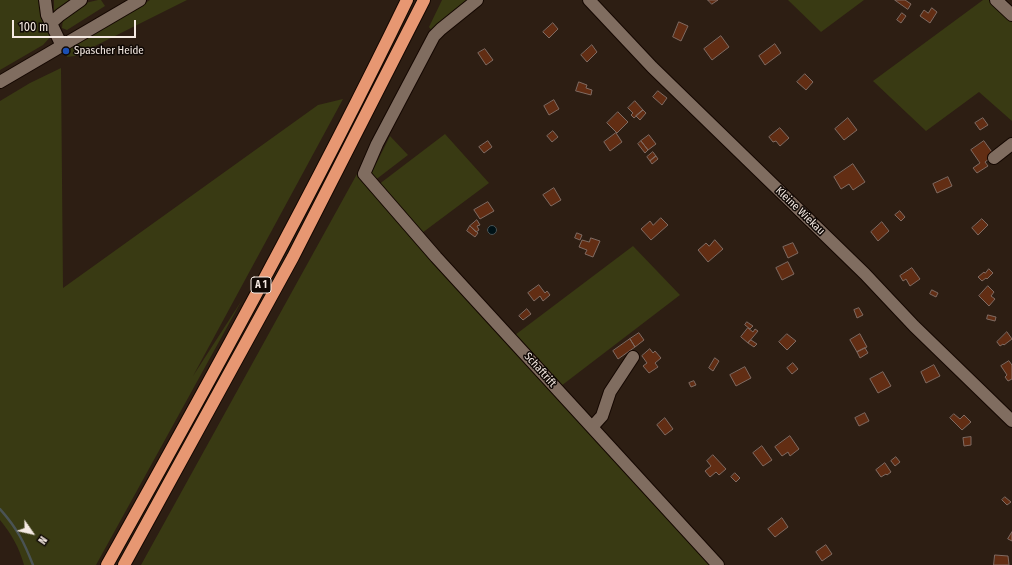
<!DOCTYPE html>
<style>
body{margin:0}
#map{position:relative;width:1012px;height:565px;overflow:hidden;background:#2d1e13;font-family:"Fira Sans Condensed",sans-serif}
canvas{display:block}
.north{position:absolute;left:12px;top:513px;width:40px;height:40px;-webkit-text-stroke:3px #100905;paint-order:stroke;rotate:124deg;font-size:11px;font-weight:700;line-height:16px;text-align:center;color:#f5eae3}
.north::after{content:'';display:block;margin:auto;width:14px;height:18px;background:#f5eae3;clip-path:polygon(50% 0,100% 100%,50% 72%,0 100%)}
.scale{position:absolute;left:12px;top:20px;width:124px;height:18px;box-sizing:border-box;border:2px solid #f5eae3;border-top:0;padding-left:5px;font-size:12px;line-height:14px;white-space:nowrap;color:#f5eae3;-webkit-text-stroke:3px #100905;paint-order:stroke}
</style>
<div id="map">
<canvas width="1012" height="565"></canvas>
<div class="north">N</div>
<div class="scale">100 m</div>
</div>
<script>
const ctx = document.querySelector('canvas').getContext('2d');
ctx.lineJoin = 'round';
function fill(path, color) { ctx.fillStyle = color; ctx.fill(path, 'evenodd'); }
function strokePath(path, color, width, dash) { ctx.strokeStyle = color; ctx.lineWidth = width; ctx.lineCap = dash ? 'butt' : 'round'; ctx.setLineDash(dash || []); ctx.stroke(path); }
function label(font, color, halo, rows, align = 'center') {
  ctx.font = font + ' "Fira Sans Condensed",sans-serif'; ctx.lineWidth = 3; ctx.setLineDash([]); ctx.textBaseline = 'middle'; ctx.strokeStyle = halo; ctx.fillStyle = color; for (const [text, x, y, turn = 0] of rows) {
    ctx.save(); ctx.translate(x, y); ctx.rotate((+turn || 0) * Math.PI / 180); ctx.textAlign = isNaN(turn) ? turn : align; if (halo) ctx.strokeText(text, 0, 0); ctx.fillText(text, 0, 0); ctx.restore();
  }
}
fill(new Path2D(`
 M0,0H43L53,34L43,45L0,70Z
 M54,0H69L54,12Z
 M98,0H101L105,6L67,30L62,28L63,18L81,4Z
 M150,0H187L75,56L67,57L66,53L68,48Z
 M442,0H473L432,31L429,27Z
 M788,0H864L821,32Z
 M983,0H990L1012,20V121L979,92L926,131L873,81Z
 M61,68L63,288L318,105L343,99L193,376L242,300L96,565H24C19,547 12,535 0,520V101L30,83Z
 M445,134L489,183L422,233L378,185Z
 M390,136L408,155L374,181L370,176Z
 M357,174L713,565H141Z
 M633,246L680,295L561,386L515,335Z`), '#393a13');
const water = new Path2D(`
 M487.5 230a4.5 4.5 0 1 1 9 0a4.5 4.5 0 1 1-9 0Z`);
fill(water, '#001217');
strokePath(water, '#4a5354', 1);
strokePath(new Path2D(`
 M0,509C17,528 24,542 33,565`), '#4a5354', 2.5);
const building = new Path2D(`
 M708,0H718L712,4Z
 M895,0H905L911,4L908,9Z
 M932,8L937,12L930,23L920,16L924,10L928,13Z
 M902,13L906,16L901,23L897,20Z
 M679,22L688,26L681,41L673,37Z
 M553,23L558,29L549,38L543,32Z
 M721,36L729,47L712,60L704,49Z
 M775,44L781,53L765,65L759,56Z
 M592,45L597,52L587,62L581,55Z
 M485,49L493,60L486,65L478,53Z
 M805,74L813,82L806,90L797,82Z
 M579,82L587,85L586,88L592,90L591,95L576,91Z
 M658,91L667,98L662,105L653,97Z
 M554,100L559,109L549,115L544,106Z
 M635,101L643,110L634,118L631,115L633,113L628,108Z
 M643,110L646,113L640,120L636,116Z
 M618,112L628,122L617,133L607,123Z
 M848,118L857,130L844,140L835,129Z
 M983,118L988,125L980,130L975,123Z
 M780,128L789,138L780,146L776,141L773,142L769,137Z
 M553,131L558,137L552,142L547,136Z
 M616,133L622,142L610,151L604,142Z
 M649,135L656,144L648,150L641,141Z
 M488,141L492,147L484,153L479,147Z
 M641,141L648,150L645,153L638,144Z
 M984,141L994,155L985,162L988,166L977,173L973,168L980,163L971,150Z
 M653,152L656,156L650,161L647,157Z
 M656,156L658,159L652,164L650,161Z
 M853,164L865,182L853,190L849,184L841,189L834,177Z
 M948,177L952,186L937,193L933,184Z
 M554,188L561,200L551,206L543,195Z
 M488,202L494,211L480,219L474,210Z
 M900,211L905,217L901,221L895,215Z
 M661,218L668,225L651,240L641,229L650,221L653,225Z
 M982,219L988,225L978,235L972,228Z
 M477,220L480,225L477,226L479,230L476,232L470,226Z
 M882,222L889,231L878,241L871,232Z
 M470,226L478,233L475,237L467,231Z
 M577,233L582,235L580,240L575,238Z
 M591,238L600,241L593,257L585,254L587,250L579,247L582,240L589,242Z
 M715,240L723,249L708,262L698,250L706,243L709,246Z
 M793,243L798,253L788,258L783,247Z
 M788,262L794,274L782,280L776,268Z
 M912,268L920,279L910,286L906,279L903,281L900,276Z
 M989,269L993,273L987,279L986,278L982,281L978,277L984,272L985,273Z
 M539,285L545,293L547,291L550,295L543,301L540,296L534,301L528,293Z
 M988,286L994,292L991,296L995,299L989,306L979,296Z
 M932,290L938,293L936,297L930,294Z
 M859,308L863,315L857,318L854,310Z
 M527,309L531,314L523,320L519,316Z
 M988,315L996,317L995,321L987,319Z
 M747,322L753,326L750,329L745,325Z
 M748,328L753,332L755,329L758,331L748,343L741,337Z
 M1007,332L1012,339L1004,345L1003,344L1000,346L997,342Z
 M639,333L644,340L635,347L630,339Z
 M787,334L796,341L787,350L779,342Z
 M860,334L867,347L857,352L850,340Z
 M630,339L635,347L618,359L613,351Z
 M751,340L757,344L754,347L748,343Z
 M865,348L868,353L860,358L857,352Z
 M650,349L653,353L655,351L661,358L655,363L658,367L649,373L643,366L647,363L642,356Z
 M715,358L719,361L713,371L709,368Z
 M1009,361L1012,365V379L1008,381L1005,377L1007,375L1001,366Z
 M793,363L798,369L792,374L787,368Z
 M934,365L940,376L926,383L921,372Z
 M745,367L751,378L736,386L730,375Z
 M883,372L891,386L878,393L870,379Z
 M694,381L696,385L691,387L689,383Z
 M865,413L869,421L859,426L855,418Z
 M954,414L960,419L964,415L971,422L962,430L950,418Z
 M665,418L673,429L665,435L657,425Z
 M790,436L799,449L790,456L788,452L782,456L775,447Z
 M971,437V445L964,446L963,438Z
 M762,446L772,460L763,466L753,453Z
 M713,455L726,469L719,475L716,472L710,477L705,471L711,466L707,461Z
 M896,457L900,462L895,466L891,461Z
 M885,463L891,472L887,475L886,474L881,477L876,470Z
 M735,473L740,478L736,482L731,477Z
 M1005,497L1011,502L1007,505L1002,500Z
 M782,518L788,527L775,537L768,529Z
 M1012,532V541L1008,539Z
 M826,545L832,554L822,561L816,552Z
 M995,555L1008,556L1009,565H994Z`);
fill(building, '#622d13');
strokePath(building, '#806b62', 1);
const minor = new Path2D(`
 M45,0L47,15L62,46
 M477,0L441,29L434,36L377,144L364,174L436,257L718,565
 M589,0L652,67L865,274L914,326L1012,421
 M996,0L1012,15
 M51,23L60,15L81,0
 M0,82L140,0
 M994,158L1012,144
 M592,427L602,416L610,392L633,357`);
const highway = new Path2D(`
 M107,565C211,379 314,192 407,0
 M124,565L293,257L424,0`);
strokePath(minor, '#140701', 14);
strokePath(highway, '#140701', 14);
strokePath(minor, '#806d60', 12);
strokePath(highway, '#e79772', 12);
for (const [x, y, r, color] of [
 [66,51,4,"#1a4fb4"]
]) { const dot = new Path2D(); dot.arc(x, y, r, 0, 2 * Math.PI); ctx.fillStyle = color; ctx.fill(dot); strokePath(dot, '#100905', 1.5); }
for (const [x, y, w] of [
 [261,285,20]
]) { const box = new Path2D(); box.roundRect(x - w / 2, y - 8, w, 16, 3); ctx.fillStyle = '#100905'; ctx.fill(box); strokePath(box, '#f5eae3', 1); }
label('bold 10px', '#f5eae3', null, [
 ["A 1",261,285]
]);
label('11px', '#f5eae3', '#100905', [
 ["Spascher Heide",74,51]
], 'left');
label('11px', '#f5eae3', '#100905', [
 ["Kleine Wiekau",800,211,44],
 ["Schaftrift",540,370,48]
]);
</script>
